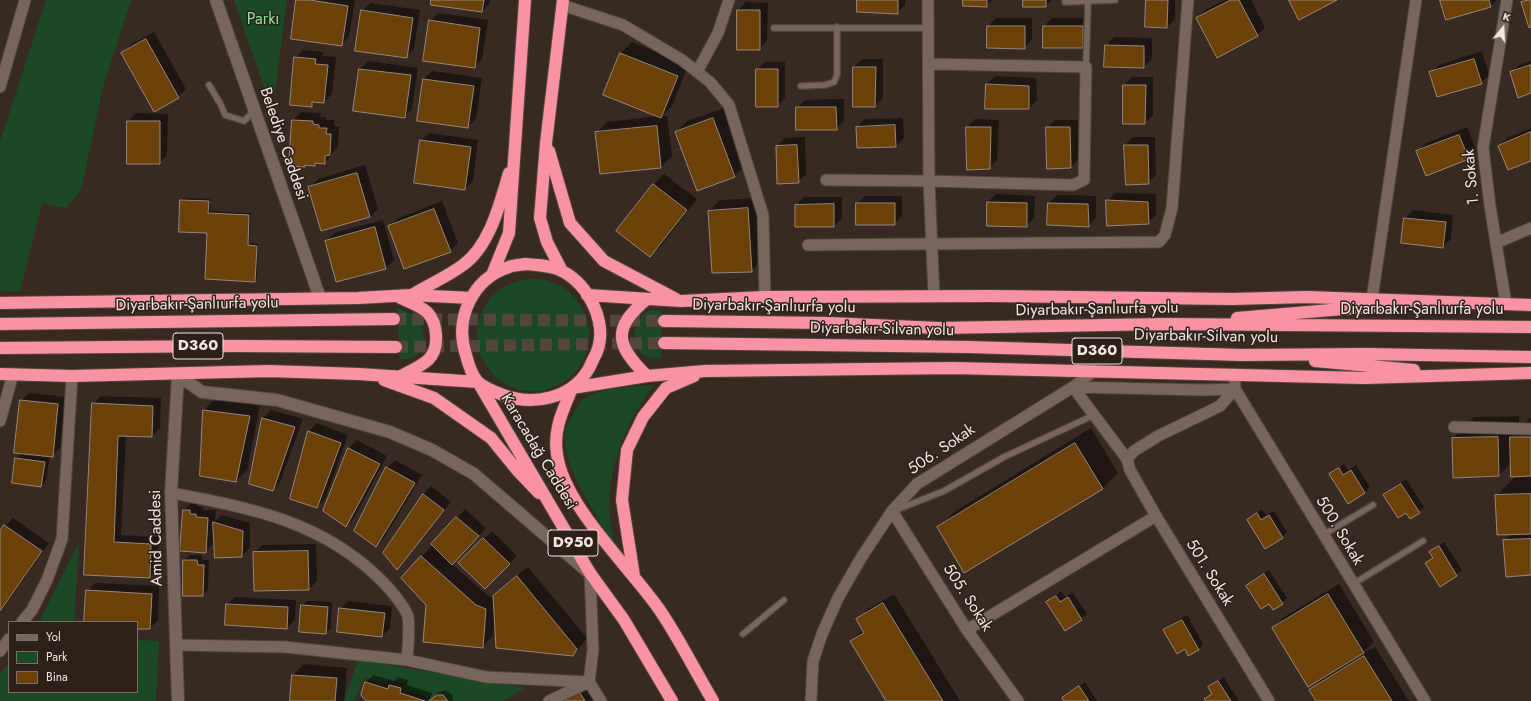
<!DOCTYPE html>
<meta charset="utf-8">
<style>
body{margin:0}
#map{position:relative;width:1531px;height:701px;overflow:hidden;background:#382a22;font-family:Jost,sans-serif}
canvas{display:block}
.legend{position:absolute;left:8px;top:621px;width:130px;height:72px;box-sizing:border-box;background:#2d2019;border:1px solid #7b7069;margin:0;padding:5px 7px;list-style:none;font-size:12px;color:#f1e7e2}
.legend li{display:flex;align-items:center;gap:8px;height:20px}
.legend b{width:20px;border:1px solid #7b7069}
.north{position:absolute;left:1483px;top:8px;width:40px;height:40px;-webkit-text-stroke:3px #2d2019;paint-order:stroke;rotate:18deg;font-size:11px;font-weight:700;line-height:16px;text-align:center;color:#f1e7e2}
.north::after{content:'';display:block;margin:auto;width:14px;height:18px;background:#f1e7e2;clip-path:polygon(50% 0,100% 100%,50% 72%,0 100%)}
</style>
<div id="map">
<canvas width="1531" height="701"></canvas>
<ul class="legend">
<li><b style="height:5px;background:#77665e"></b>Yol</li>
<li><b style="height:11px;background:#1b4925"></b>Park</li>
<li><b style="height:11px;background:#6b4109"></b>Bina</li>
</ul>
<div class="north">K</div>
</div>
<script>
const ctx = document.querySelector('canvas').getContext('2d');
ctx.lineJoin = 'round';
function fill(path, color) { ctx.fillStyle = color; ctx.fill(path, 'evenodd'); }
function strokePath(path, color, width, dash) { ctx.strokeStyle = color; ctx.lineWidth = width; ctx.lineCap = dash ? 'butt' : 'round'; ctx.setLineDash(dash || []); ctx.stroke(path); }
function label(font, color, halo, rows, align = 'center') {
  ctx.font = font + ' Jost,sans-serif'; ctx.lineWidth = 3; ctx.setLineDash([]); ctx.textBaseline = 'middle'; ctx.strokeStyle = halo; ctx.fillStyle = color; for (const [text, x, y, turn = 0] of rows) {
    ctx.save(); ctx.translate(x, y); ctx.rotate((+turn || 0) * Math.PI / 180); ctx.textAlign = isNaN(turn) ? turn : align; if (halo) ctx.strokeText(text, 0, 0); ctx.fillText(text, 0, 0); ctx.restore();
  }
}
fill(new Path2D(`
 M46,0H131L103,87L81,190L66,208L42,203L20,291H0V142Z
 M234,0H287L275,93L265,90Z
 M477 335a56 56 0 1 1 112 0a56 56 0 1 1-112 0Z
 M398,308C416,314 429,326 422,346C420,351 417,356 412,358C409,359 403,359 399,359Z
 M661,310V359C637,359 627,341 640,320C642,316 644,313 648,311C652,310 657,311 661,310Z
 M654,385C628,419 608,465 609,509C609,521 613,534 615,546C598,517 561,466 565,432C566,427 569,422 571,418C574,412 579,401 585,398C606,387 632,387 654,385Z
 M79,542L74,622H39Z
 M137,640L159,641L156,701H0V673L9,664V692H137Z
 M358,660L525,688L503,701H427L428,697L405,690L406,684L388,679L386,684L364,677L355,701H344Z`), '#1b4925');
fill(new Path2D(`
 M297,0H355L349,37L341,45Z
 M432,0H490V3L482,11Z
 M858,0H905V5L897,13Z
 M964,0H992L986,6Z
 M1024,0H1052L1046,6Z
 M1147,0H1175V19L1167,27Z
 M1225,0H1251L1265,28L1257,35L1197,18L1205,10Z
 M1441,0H1497L1490,6Z
 M746,2L768,3L767,41L759,49L738,10Z
 M370,3L420,10L414,49L406,57L362,11Z
 M438,13L488,20L482,59L474,67L430,21Z
 M996,18H1032V40L1024,48L988,26Z
 M1052,18H1090V39L1082,47L1044,26Z
 M154,32L186,89L178,97L122,53L130,45Z
 M1114,37L1152,38V59L1144,67L1106,45Z
 M632,42L688,65L672,106L662,116H667L672,156L661,167L601,173L596,133L607,122L660,116L605,94L621,53Z
 M303,50L323,52V56L336,57L332,94L324,102L316,101L311,106L295,58Z
 M1482,51L1489,75L1481,83L1431,73L1439,65Z
 M862,59H883V98L875,106H854V67Z
 M368,61L418,68L412,109L404,117L355,110L360,69Z
 M1531,61V92L1511,73L1519,65Z
 M765,62H785V98L777,106L757,70Z
 M432,71L482,78L476,119L468,127L424,79Z
 M995,76L1036,78L1037,100L1029,108L987,84Z
 M1132,77H1153V115L1145,123L1124,85Z
 M844,99V121L836,129L797,108L805,100Z
 M724,108L745,165L735,176L697,189L676,132L687,121Z
 M301,112L321,113L320,117H326V120H334V126L339,127L338,146L325,163L317,162L315,165L307,164L305,166L293,120Z
 M136,113L168,114L167,155L159,163L128,121Z
 M903,118L904,138L896,146L858,147L857,127L865,119Z
 M975,119L999,120L997,160L989,168L968,169L967,127Z
 M1055,120H1078L1079,159L1071,167L1047,128Z
 M1467,127L1476,150L1468,158L1418,151L1426,143Z
 M1531,128V159L1499,146L1507,138Z
 M429,133L478,140L473,181L465,189L421,141Z
 M805,137L806,174L798,182L777,146L785,138Z
 M1133,137H1155L1156,175L1148,183L1125,145Z
 M365,165L378,209L370,217L310,187L318,179Z
 M664,174L697,199L661,246L650,256L617,231L654,184Z
 M1115,193L1156,194V215L1148,223L1107,201Z
 M996,194L1035,196L1034,218L1026,226L988,202Z
 M1057,195L1096,196V218L1088,226L1048,224L1049,203Z
 M865,196H902V216L894,224L857,204Z
 M804,197H842V218L834,226H796V205Z
 M184,198L210,199V211L251,213L249,243L258,244L257,278L255,281L208,232L181,200Z
 M759,198L762,260L751,271L709,211L720,200Z
 M442,201L458,243L450,251L389,227L397,219Z
 M1413,210L1453,215L1451,239L1443,247L1405,218Z
 M383,220L394,260L386,268L326,241L334,233Z
 M29,393L66,397L60,448L52,456H50L46,480L41,486L13,482L16,458L22,453L21,401Z
 M101,396L161,398L160,428L152,436L126,435L121,535L159,537L157,569L149,577L85,574L93,404Z
 M215,399L260,406L247,470L236,481L201,475L204,410Z
 M271,410L303,419L280,482L272,490L263,418Z
 M1519,416V429L1531,417V574L1504,541L1512,533L1496,496L1516,476L1511,463L1499,475L1453,438L1474,417Z
 M317,423L348,435L325,499L317,507L291,498L309,431Z
 M1091,428L1118,473L1103,488L964,572L938,528L954,512Z
 M357,440L387,456L354,518L346,526L324,511L349,448Z
 M395,460L422,475L384,538L376,546L387,468Z
 M1344,464L1348,470L1356,465L1370,487L1365,492L1330,475Z
 M1406,479L1424,507L1419,512H1406L1384,495Z
 M431,486L451,502L397,568L384,553L424,494Z
 M192,502L198,503L197,506L203,507V510H216L215,521L222,515L250,523V548L242,556L215,542L205,552L184,510Z
 M465,509L486,528L452,564L487,595L494,598L505,585L528,567L587,638L573,655L495,621L493,636L482,647L427,604L402,578L432,546L437,550L438,549L433,544Z
 M1262,509L1266,515L1274,511L1287,532L1282,537L1248,520Z
 M13,518L49,543L0,613V532Z
 M492,531L517,556L485,588L460,563Z
 M1444,542L1462,570L1440,585L1426,564L1433,557L1430,552Z
 M316,544L317,581L309,589L254,553L262,545Z
 M190,555H202V560H209L208,590L203,595L184,560Z
 M1269,570L1287,598L1282,603L1269,602L1247,586Z
 M95,583L159,586L158,620L150,628H137V622H85L87,591Z
 M1339,584L1374,642L1361,654L1375,647L1409,701H1317L1310,690L1323,678L1274,628L1284,617Z
 M1061,591L1065,597L1073,593L1087,614L1065,630L1047,602Z
 M894,594L960,701H887L851,641L863,630L858,620L868,609Z
 M235,597L296,600L295,620L287,628L227,605Z
 M307,601L332,602L331,628L325,633L302,606Z
 M348,601L392,606L390,628L382,636L340,609Z
 M1187,615L1203,644L1198,650L1165,630L1170,625Z
 M304,664L347,668L344,701H291L293,675Z
 M373,675L394,681L398,677L408,680L407,685L432,693L430,701H367L366,683Z
 M1224,677L1239,701H1207L1206,699L1213,692L1210,687Z
 M1085,682L1097,701H1065L1063,698L1068,693Z
 M586,683L598,701H556Z
 M445,690L452,694L453,701H430L437,693Z`), '#0007');
const building = new Path2D(`
 M296,0H310L348,6L342,46L291,39Z
 M431,0H484L482,12L431,5Z
 M857,0H898V14L857,12Z
 M963,0H987V7L963,6Z
 M1023,0H1046V7H1023Z
 M1146,0H1168L1167,28L1145,27Z
 M1231,0H1239L1258,36L1217,58L1196,18Z
 M1289,0H1337L1299,20Z
 M1440,0H1489L1491,7L1446,20Z
 M1531,0V27L1529,28L1521,2Z
 M361,10L413,18L407,58L355,51Z
 M737,10H760V50H737Z
 M429,20L480,28L475,68L423,61Z
 M987,26H1025V49L987,48Z
 M1043,26H1083V48H1043Z
 M146,39L179,98L154,112L121,53Z
 M1105,45L1144,46V68L1104,67Z
 M620,53L678,76L661,118L603,95Z
 M294,57L316,59L315,64L328,65L324,103L312,102V107L290,105Z
 M1474,59L1482,84L1437,97L1429,72Z
 M1531,65V93L1518,98L1510,72Z
 M853,67H876L875,107H853Z
 M359,69L411,75L405,118L353,111Z
 M756,69H778V107H756Z
 M423,79L474,86L468,128L417,121Z
 M986,84L1029,86V109H985Z
 M1123,85H1146L1145,124H1123Z
 M796,107H836L837,130H796Z
 M713,118L735,177L697,191L675,132Z
 M292,120L313,121V124L319,125V128H327L326,134H331L330,155L325,156V164L315,163V166L305,165V167L289,166Z
 M127,121H160V164H127Z
 M895,125L896,147L857,148L856,127Z
 M657,126L661,168L600,174L595,132Z
 M966,127H991L990,169L967,170Z
 M1046,127H1070L1071,168L1047,169Z
 M1531,132V161L1508,170L1498,146Z
 M1459,135L1469,159L1426,176L1416,151Z
 M420,140L471,147L465,190L414,183Z
 M797,145L799,183L777,184L776,146Z
 M1124,145H1148L1149,184L1126,185Z
 M357,173L370,217L321,231L308,187Z
 M653,184L687,210L650,257L616,231Z
 M180,200L209,201L208,213L249,215L248,245L257,246L255,282L205,279L207,233L179,232Z
 M1106,200L1148,202L1149,224L1107,226Z
 M987,202L1027,203V227L987,226Z
 M856,203H895V225H856Z
 M1048,203L1088,204L1089,227L1047,225Z
 M834,204V227H795V205Z
 M748,208L752,272L712,273L708,211Z
 M434,209L451,252L404,269L388,226Z
 M1404,218L1446,222L1443,248L1401,243Z
 M375,227L386,269L336,282L325,241Z
 M20,400L58,404L53,457L14,453Z
 M92,403L153,406L152,437L118,436L114,542L151,544L150,578L84,575Z
 M203,410L250,416L236,482L200,476Z
 M262,418L295,427L273,491L249,484Z
 M308,431L341,443L317,508L290,499Z
 M1498,437L1499,476L1453,478L1452,438Z
 M1510,437H1531V476L1511,477Z
 M1075,443L1103,489L964,573L937,527Z
 M348,448L380,464L346,527L323,511Z
 M15,458L45,462L41,487L12,483Z
 M386,467L415,483L376,547L354,531Z
 M1339,468L1343,475L1351,470L1365,493L1348,504L1329,474Z
 M1401,484L1420,513L1410,519L1406,513L1398,518L1383,495Z
 M423,494L444,510L397,570L383,553Z
 M1531,494V534L1497,535L1495,495Z
 M183,510H190V514H196V517L208,518L206,553L180,551Z
 M1257,513L1261,520L1269,515L1283,538L1265,549L1247,520Z
 M456,517L479,536L452,565L431,544Z
 M213,522L243,531L242,557L215,558Z
 M4,525L42,551L0,611V531Z
 M483,538L510,564L485,589L458,563Z
 M1531,539V575L1506,577L1503,540Z
 M1439,546L1457,576L1440,587L1425,563L1433,558L1429,552Z
 M308,551L309,590L254,591L253,552Z
 M421,556L476,605L486,609L483,648L423,642L426,605L401,578Z
 M183,560H197L198,565H204L203,596H183Z
 M1264,574L1283,604L1273,610L1269,604L1261,609L1246,586Z
 M517,576L577,649L573,656L496,648L493,596Z
 M86,590L152,594L150,629H137V622H84Z
 M1328,594L1364,653L1308,687L1272,628Z
 M1056,596L1060,602L1068,597L1082,620L1065,631L1046,602Z
 M883,603L943,701H886L850,641L864,633L856,619Z
 M226,604L288,607L287,629L225,625Z
 M301,605L328,607L326,634L299,632Z
 M339,608L385,613L382,637L337,632Z
 M1182,620L1199,650L1188,656L1185,649L1177,654L1163,630Z
 M1364,656L1392,701H1316L1309,690Z
 M292,675L337,678L335,701H290Z
 M1218,681L1231,701H1206L1204,699L1212,694L1208,687Z
 M365,682L388,689L389,685L401,688L400,693L425,701H366L361,695Z
 M1079,686L1089,701H1064L1062,698Z
 M578,690L585,701H560Z
 M437,695H443L448,701H429Z`);
fill(building, '#6b4109');
strokePath(building, '#96887b', 1);
strokePath(new Path2D(`
 M394,319L664,321
 M396,347L664,343`), '#54463f', 12, [12, 6]);
const lane = new Path2D(`
 M1065,0V2L1115,0
 M774,28H928
 M1086,67L1088,1
 M209,85L221,105L225,115L244,121L254,111
 M801,86L825,85L834,82L837,75V27
 M896,510L944,491L1004,457L1094,415
 M1323,535L1373,505
 M1353,584L1423,541
 M743,634L784,600`);
const street = new Path2D(`
 M928,0L929,181L934,296
 M562,5L623,25L682,60L710,82L729,105L763,215L765,297
 M697,72L718,33L729,0
 M0,87L25,0
 M826,180L929,181L1073,185L1084,180L1086,67L929,64
 M1496,243L1531,228
 M808,245L1159,242L1165,235L1172,208L1188,0
 M1372,299L1416,0
 M1506,304L1490,206L1483,148L1507,0
 M1235,374V389L1425,701
 M1073,387L1127,459L1130,470L1156,516L1269,701
 M1073,387L1203,390L1235,389
 M0,421L13,374
 M1454,427L1531,429
 M1127,459L1134,451L1158,436L1220,406L1235,389
 M171,493C251,508 323,521 383,582C390,589 406,608 408,617C410,630 408,646 407,660
 M892,511L967,630L1018,701
 M590,573L593,650L589,682L601,701
 M22,622L32,610L47,580L62,539L72,376
 M967,630L1156,516
 M176,645L285,647L407,660L486,677L589,682
 M0,651L9,639
 M549,701L587,683
 M811,701L813,661L822,634L838,598L861,558L892,511L917,484L1073,387L1094,371`);
const secondary = new Path2D(`
 M216,0L320,298
 M178,375L202,392L277,400L390,432L432,450L474,474L588,572
 M178,701L171,493L178,375`);
const highway = new Path2D(`
 M549,151L570,223L604,261L676,299
 M526,264C538,265 551,265 562,271C589,285 609,324 596,354C593,359 591,365 588,370C570,399 533,406 503,395C495,392 484,388 478,382C472,376 468,363 466,355C454,319 472,279 509,267C514,265 521,265 526,264Z
 M562,271L547,242L540,218L546,143L563,0
 M492,275L509,233L525,0
 M412,295C428,285 447,277 463,265C490,246 500,203 509,173
 M587,295L681,301L765,297L991,296L1232,299L1307,297L1531,305
 M397,296C406,301 419,305 427,312C438,323 440,349 428,360C420,367 410,371 401,376
 M647,299C612,328 615,345 647,376
 M0,303L358,298L411,295L471,298
 M1237,318L1378,306
 M664,321L829,323L938,328L1164,324L1531,327
 M0,324L394,319
 M664,343L968,347L1242,355L1366,354L1531,357
 M0,348L233,346L396,347
 M1315,361L1414,370
 M0,374L72,376L269,371L359,374L478,382L590,573L624,620L672,701
 M384,380L434,398L491,438L517,470L539,493
 M634,576L622,500L627,450L643,417L666,388L694,376
 M713,701C695,671 679,638 659,609C630,567 563,505 557,454C553,429 563,411 572,388L647,376L705,371L953,368L1364,378L1531,373`);
strokePath(lane, '#51453f', 8);
strokePath(street, '#51453f', 13);
strokePath(secondary, '#51453f', 14);
strokePath(highway, '#51453f', 14);
strokePath(lane, '#77665e', 5.5);
strokePath(street, '#77665e', 11);
strokePath(secondary, '#77665e', 12);
strokePath(highway, '#f993a4', 12);
for (const [x, y, w] of [
 [198,346,50],
 [1097,351,50],
 [573,543,50]
]) { const box = new Path2D(); box.roundRect(x - w / 2, y - 13, w, 26, 3); ctx.fillStyle = '#2d2019'; ctx.fill(box); strokePath(box, '#f1e7e2', 1); }
label('bold 15px', '#f1e7e2', null, [
 ["D360",198,346],
 ["D360",1097,351],
 ["D950",573,543]
]);
label('16px', '#93e0a0', '#2d2019', [
 ["Parkı",263,20]
]);
label('16px', '#f1e7e2', '#2d2019', [
 ["Belediye Caddesi",283,144,71],
 ["1. Sokak",1472,177,-95],
 ["Diyarbakır-Şanlıurfa yolu",197,305,-1],
 ["Diyarbakır-Şanlıurfa yolu",774,307,1],
 ["Diyarbakır-Şanlıurfa yolu",1097,310,-1],
 ["Diyarbakır-Şanlıurfa yolu",1422,310],
 ["Diyarbakır-Silvan yolu",882,330,1],
 ["Diyarbakır-Silvan yolu",1206,337,1],
 ["506. Sokak",942,450,-34],
 ["Karacadağ Caddesi",538,452,59],
 ["500. Sokak",1339,531,59],
 ["Amid Caddesi",157,538,-91],
 ["501. Sokak",1209,573,58],
 ["505. Sokak",967,598,57]
]);
</script>
